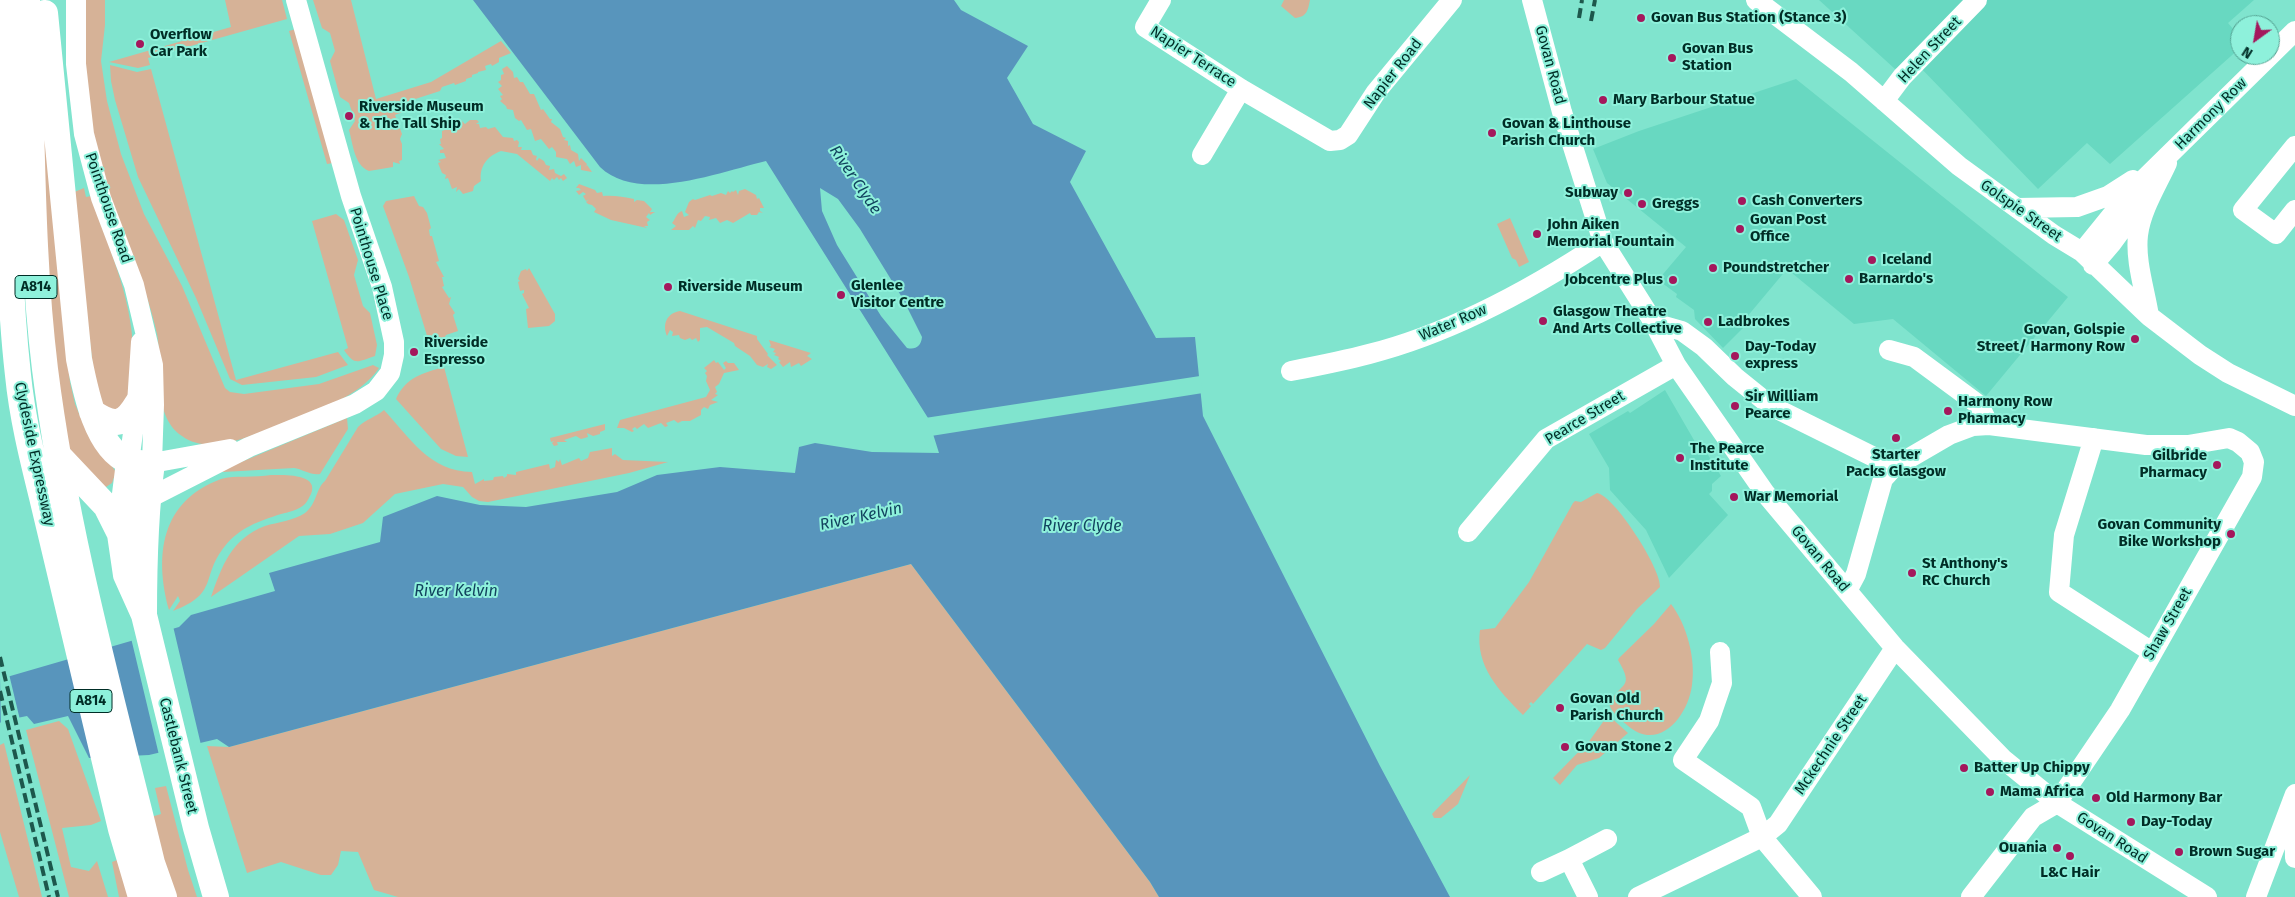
<!DOCTYPE html>
<style>
body{margin:0}
#map{position:relative;width:2295px;height:897px;overflow:hidden;background:#80e4ce;font-family:"Fira Sans",sans-serif}
canvas{display:block}
.north{position:absolute;left:2230px;top:15px;width:50px;height:50px;box-sizing:border-box;background:#8ef1db;border:1px solid #55a393;border-radius:50%;rotate:212deg;font-size:14px;font-weight:700;line-height:20px;text-align:center;color:#002d26}
.north::after{content:'';display:block;margin:auto;width:18px;height:22px;background:#a4175c;clip-path:polygon(50% 0,100% 100%,50% 72%,0 100%)}
</style>
<div id="map">
<canvas width="2295" height="897"></canvas>
<div class="north">N</div>
</div>
<script>
const ctx = document.querySelector('canvas').getContext('2d');
ctx.lineJoin = 'round';
function fill(path, color) { ctx.fillStyle = color; ctx.fill(path, 'evenodd'); }
function strokePath(path, color, width, dash) { ctx.strokeStyle = color; ctx.lineWidth = width; ctx.lineCap = dash ? 'butt' : 'round'; ctx.setLineDash(dash || []); ctx.stroke(path); }
function label(font, color, halo, rows, align = 'center') {
  ctx.font = font + ' "Fira Sans",sans-serif'; ctx.lineWidth = 4; ctx.setLineDash([]); ctx.textBaseline = 'middle'; ctx.strokeStyle = halo; ctx.fillStyle = color; for (const [text, x, y, turn = 0] of rows) {
    ctx.save(); ctx.translate(x, y); ctx.rotate((+turn || 0) * Math.PI / 180); ctx.textAlign = isNaN(turn) ? turn : align; if (halo) ctx.strokeText(text, 0, 0); ctx.fillText(text, 0, 0); ctx.restore();
  }
}
fill(new Path2D(`
 M1819,0H2254L2228,23L2240,37V48L2110,164L2087,143L2038,189L1915,62L1895,69Z
 M1796,79L2068,297L1986,396L1893,319L1854,324L1787,269L1741,324L1744,327L1723,348L1695,319L1694,310L1676,297L1677,294L1658,280L1686,247L1607,183L1593,149L1639,131Z
 M1665,390L1698,447L1702,445L1721,476L1712,484V491L1709,494L1728,515L1669,578L1646,530L1610,490L1609,468L1589,434L1628,411L1630,413Z`), '#68d8c1');
fill(new Path2D(`
 M85,0H105V25L101,61L107,101L121,154L144,214L182,286L225,388L230,392L244,394L319,384L373,365L379,368C359,398 312,413 279,425C251,436 209,456 182,436C151,415 163,366 157,334C144,271 109,217 97,154C92,129 87,101 85,76C84,51 85,25 85,0Z
 M225,0H282L287,19L148,58L150,65L138,68L109,62L231,27Z
 M313,0H351L376,99L431,82L501,41L511,53L499,58V62L492,66L491,64L485,66L486,70L478,72V73L472,75V77L466,79V81L455,85L454,83L442,87L440,91L409,101L413,108L395,115L402,134L400,139L402,144V160L399,161L400,164L393,162V167L369,171C354,165 353,144 349,130L355,121L349,103L340,97L330,61L335,51L330,33L322,28Z
 M1284,0H1310C1308,10 1307,17 1295,18L1281,6Z
 M296,29L333,163L327,164L289,31Z
 M110,65L137,72L151,69L236,380L338,352L348,365L316,377L242,385L230,379L196,298L138,177L115,100L111,81Z
 M507,66L513,72L514,78L517,77L520,82H523L530,94H534L541,110L543,109L550,119H552L551,122L560,129L563,137L566,138L564,140L568,141V146L570,145L571,150L578,154L579,161L581,158L587,164L585,167L587,165L592,172L581,170V165L576,167L574,161L570,164L567,159L556,157V152L552,147L549,149L541,139L535,141L531,129L527,130L521,120L519,121L515,118L513,110L507,109L506,106L500,101L502,99L500,96L503,95L498,89L502,86L498,82L501,80V75L504,74L502,69Z
 M43,101L70,382L75,404L87,432L116,472L112,483L106,487L99,486L66,455L46,309Z
 M459,118L465,124L470,120H477L479,122L476,124H479L480,128L486,127L488,129L495,127L503,137L513,138L514,141L517,140L519,142L518,147H522L521,150H531L533,155L537,156L536,159L537,161L539,158L544,161L546,165L550,166L549,170L554,169L555,173L561,176L564,174L567,178L563,181L561,178L559,180L557,177L554,180L552,178L550,181L517,154L501,151C487,156 479,167 481,181L474,186L473,191L463,194L459,189L456,192L457,187L452,189L448,178L445,179L446,175L442,173L438,163L441,162L438,160L446,158L444,153H440V150L444,149L439,144H441L440,139L442,138V131L450,128L456,130Z
 M579,184L595,190L597,193L602,192L603,196C613,195 624,197 634,199V202L637,200L644,201L652,209L650,212H655L650,215L649,213L646,217L650,220L647,222L648,226H644L647,228L611,220L594,212L596,209L592,205L588,204L586,202L589,199L586,201L583,196L586,194L583,192L579,195L576,191L581,190L579,188H576Z
 M84,188L86,197L91,196C110,250 136,307 133,365C132,380 128,396 125,410L98,409L72,193Z
 M745,189L756,195L757,199L759,198L764,208H760V211L763,213L759,212L757,215H751L750,213L733,223L727,220L720,223L716,218L709,220L710,217L705,216L701,221L698,220L695,228L693,226L689,230H671L676,226L672,223C675,220 676,213 682,211L684,217L689,215L685,212L689,202L693,199L695,200L710,195L712,196L721,193L726,195L728,191L730,193L732,191L733,192L736,190L738,195L739,191Z
 M414,196L419,206L423,207L427,213L431,228L429,230L430,236H432L439,261L436,262L444,277H442L444,286L442,287L449,298L451,297L449,304L455,313L453,315L458,331L446,335L444,339H428L409,277L383,206L386,201Z
 M336,214L344,220L358,260L354,275L363,306L370,313L377,345L375,356C357,362 355,366 344,350L348,348L312,221Z
 M1510,218L1529,262L1519,267L1516,260L1512,258L1497,224Z
 M529,268L555,314V321L549,326L528,328L526,309L529,308L522,294L524,293V290L520,291L518,282L520,281L518,279L521,271L526,269L527,271Z
 M680,311L757,336V339L768,354L767,355L777,365L771,369L767,367L768,364L763,367L757,365L750,356L735,346L734,343L707,327L700,328V340L698,342L696,338L692,340L690,338L685,340L680,338L679,335L672,336L673,332L670,330L667,336C662,324 667,313 680,311Z
 M769,340L811,353L807,356L812,359L801,366L799,363L791,367L790,362L783,367L779,362L781,361L778,359L779,357L774,355L776,353L773,352L775,349L769,347L771,346Z
 M714,360L716,363L718,362L724,370L726,368L723,363L726,361L728,363H734L739,370L724,373L719,384L715,387L717,392L715,394L718,395L711,400L718,402L710,405L708,409L704,407L701,410V415L690,421H682L678,423L674,420L666,423L668,426L665,427L661,423L648,428L644,424L637,429L635,427L632,429L634,431L632,432L624,428H617L620,420L706,397L710,390L706,381L707,376L705,373L707,371L704,368Z
 M444,367L468,457L456,456L441,449L396,399C406,377 423,373 444,367Z
 M384,410C411,439 429,471 472,472L475,484L484,479V481L493,480L494,477L503,476L504,478L507,476V474L516,475V472L549,464L550,469L555,467L556,460L559,462L560,459L562,465L579,458L581,461L588,458L590,452L612,448V456L615,454L623,460L668,462L629,473L488,502L479,501L472,497L463,487L443,484L395,494L363,523L330,534L299,536L211,597C222,566 231,539 265,526C278,522 293,521 305,513C317,504 316,488 325,481L358,427C366,419 376,417 384,410Z
 M347,418L348,429L320,474C312,476 302,469 294,468L223,472L222,470Z
 M605,424V430L600,432V434L593,436L587,433L588,437L581,439L576,436L564,440L567,442H557L558,445L554,446L552,443L554,441L551,442L550,438Z
 M271,475C282,475 320,473 311,494C309,497 308,501 305,504C299,510 289,512 281,514C259,521 239,528 225,546C200,577 220,593 173,611L180,601L178,596L169,610C154,555 161,501 221,479C234,475 256,478 271,475Z
 M1597,493C1614,495 1662,570 1660,587L1637,609L1605,648L1601,650L1587,644L1533,704L1531,702L1529,704L1531,706L1523,715C1499,691 1475,666 1480,630L1495,628L1529,582L1573,503L1575,501L1581,502Z
 M911,564L1150,882L1159,897H398L374,890L358,852L341,851L338,865L331,875H321L281,862L247,873L207,746L229,747Z
 M1671,604C1687,625 1696,659 1692,685C1688,717 1658,753 1627,725C1620,719 1612,713 1609,704C1621,681 1635,689 1618,660L1619,658L1654,624Z
 M1608,715L1628,733L1599,758L1577,765L1560,785L1553,778L1590,740Z
 M59,721L68,729L101,821L91,825L62,828L71,867L89,871L97,861L108,897H69L26,730Z
 M4,743L42,897H19L0,832V745Z
 M1470,775L1458,804L1441,818H1434L1432,814Z
 M166,786L188,870L197,897H174L151,817L161,814L155,788Z
 M117,860L129,897H119L112,862Z`), '#d6b297');
fill(new Path2D(`
 M473,0H954L961,10L1028,46L1007,78L1033,124L1086,151L1070,182L1156,338L1195,337L1203,416L1380,766L1450,897H1159L1150,882L911,564L229,747L217,739L149,755L89,758L68,716L34,724L27,716L2,721L0,723V679L179,627L191,615L275,591L269,573L380,542L383,517L437,496L480,505L526,507L617,492L657,475L720,467L795,473L799,447L815,443L872,452L939,453L928,418L766,161C720,172 638,204 600,167ZM820,188L838,199L860,229L903,299L922,337C921,346 916,350 907,348L881,316L837,245L822,211Z`), '#5895bc');
fill(new Path2D(`
 M1200,376L1203,393L931,436L925,418Z
 M173,626L201,745L159,755L131,638Z
 M9,674L20,720L3,723L1,726L0,676Z`), '#80e4ce');
strokePath(new Path2D(`
 M76,0V64L84,134L101,198L134,285L153,365L154,405L152,463L230,449
 M1161,0L1145,27L1241,89L1330,141L1340,140L1348,135L1376,92L1452,0
 M1532,0L1562,112L1603,242L1654,323L1676,365L1765,493L1895,648L2003,759L2057,803L2207,897
 M1756,0L1851,72L1959,166L2054,235L2082,252L2149,316L2200,355L2228,373L2295,406
 M1884,101L1902,77L1977,0
 M2295,146L2243,210L2276,234L2295,210
 M1202,155L1241,89
 M2017,208L2077,207L2108,196L2133,180
 M2082,252L2129,194L2295,31
 M2093,265L2111,244L2141,203
 M2149,316C2145,290 2135,261 2138,235C2141,210 2157,185 2167,163
 M1654,323L1682,331L1704,347L1735,377L1771,406L1894,467
 M1889,350L1914,357L1979,405L1989,425
 M1291,371C1317,366 1343,361 1369,354C1452,333 1532,289 1603,242
 M2094,438L2064,535L2059,592L2152,652
 M129,462L137,404L141,342
 M147,499L249,447L355,404L376,391L390,373L394,355V342L382,287L351,196L296,0
 M1468,532L1546,439L1676,365
 M1847,591L1856,574L1883,479L1894,467L1949,435L1973,426L1989,425L2146,445H2188L2229,438L2238,442L2250,452L2254,462L2252,477L2120,710L2057,803L2033,817L1971,897
 M1720,652L1722,683L1709,721L1683,760L1751,807L1762,837L1812,897
 M2294,809L2295,858
 M1569,859L1607,839
 M1541,872L1569,859L1588,897
 M1638,897L1762,837L1778,824L1895,648
 M2256,897L2295,794`), '#fff', 20);
strokePath(new Path2D(`
 M5,0C10,125 4,251 18,375C22,416 32,457 42,497L121,829L141,897
 M27,0C33,123 30,246 45,369C66,536 112,699 152,863L164,897
 M45,13L79,359C85,389 96,448 128,461C134,464 145,463 152,463C145,513 144,564 144,615
 M92,412C113,426 123,427 137,404
 M56,453L106,506L120,534
 M129,462L120,534L126,575L144,615L196,828L216,897`), '#fff', 26);
strokePath(new Path2D(`
 M1579,18L1582,0
 M1591,21L1595,0
 M0,657L58,897
 M0,691L49,897`), '#1d574c', 4, [10, 5]);
for (const [x, y, r, color] of [
 [1641,18,5,"#a4175c"],
 [140,44,5,"#a4175c"],
 [1672,58,5,"#a4175c"],
 [1603,100,5,"#a4175c"],
 [349,116,5,"#a4175c"],
 [1492,133,5,"#a4175c"],
 [1628,193,5,"#a4175c"],
 [1742,201,5,"#a4175c"],
 [1642,204,5,"#a4175c"],
 [1740,229,5,"#a4175c"],
 [1537,234,5,"#a4175c"],
 [1872,260,5,"#a4175c"],
 [1713,268,5,"#a4175c"],
 [1849,279,5,"#a4175c"],
 [1673,280,5,"#a4175c"],
 [668,287,5,"#a4175c"],
 [841,295,5,"#a4175c"],
 [1543,321,5,"#a4175c"],
 [1708,322,5,"#a4175c"],
 [2135,339,5,"#a4175c"],
 [414,352,5,"#a4175c"],
 [1735,356,5,"#a4175c"],
 [1735,406,5,"#a4175c"],
 [1948,411,5,"#a4175c"],
 [1896,438,5,"#a4175c"],
 [1680,458,5,"#a4175c"],
 [2217,465,5,"#a4175c"],
 [1734,497,5,"#a4175c"],
 [2231,534,5,"#a4175c"],
 [1912,573,5,"#a4175c"],
 [1560,708,5,"#a4175c"],
 [1565,747,5,"#a4175c"],
 [1964,768,5,"#a4175c"],
 [1990,792,5,"#a4175c"],
 [2096,798,5,"#a4175c"],
 [2131,822,5,"#a4175c"],
 [2057,848,5,"#a4175c"],
 [2179,852,5,"#a4175c"],
 [2070,856,5,"#a4175c"]
]) { const dot = new Path2D(); dot.arc(x, y, r, 0, 2 * Math.PI); ctx.fillStyle = color; ctx.fill(dot); strokePath(dot, '#8ef1db', 2); }
for (const [x, y, w] of [
 [36,287,42],
 [91,701,42]
]) { const box = new Path2D(); box.roundRect(x - w / 2, y - 11.5, w, 23, 4); ctx.fillStyle = '#8ef1db'; ctx.fill(box); strokePath(box, '#002d26', 1); }
label('bold 14px', '#002d26', null, [
 ["A814",36,287],
 ["A814",91,701]
]);
label('bold 15px', '#002d26', '#8ef1db', [
 ["Govan Bus Station (Stance 3)",1651,18],
 ["Overflow",150,35],
 ["Car Park",150,52],
 ["Govan Bus",1682,49],
 ["Station",1682,66],
 ["Mary Barbour Statue",1613,100],
 ["Riverside Museum",359,107],
 ["& The Tall Ship",359,124],
 ["Govan & Linthouse",1502,124],
 ["Parish Church",1502,141],
 ["Subway",1618,193,"right"],
 ["Cash Converters",1752,201],
 ["Greggs",1652,204],
 ["Govan Post",1750,220],
 ["Office",1750,237],
 ["John Aiken",1547,225],
 ["Memorial Fountain",1547,242],
 ["Iceland",1882,260],
 ["Poundstretcher",1723,268],
 ["Barnardo's",1859,279],
 ["Jobcentre Plus",1663,280,"right"],
 ["Glenlee",851,286],
 ["Visitor Centre",851,303],
 ["Riverside Museum",678,287],
 ["Glasgow Theatre",1553,312],
 ["And Arts Collective",1553,329],
 ["Ladbrokes",1718,322],
 ["Govan, Golspie",2125,330,"right"],
 ["Street/ Harmony Row",2125,347,"right"],
 ["Riverside",424,343],
 ["Espresso",424,360],
 ["Day-Today",1745,347],
 ["express",1745,364],
 ["Sir William",1745,397],
 ["Pearce",1745,414],
 ["Harmony Row",1958,402],
 ["Pharmacy",1958,419],
 ["The Pearce",1690,449],
 ["Institute",1690,466],
 ["Starter",1896,455,"center"],
 ["Packs Glasgow",1896,472,"center"],
 ["Gilbride",2207,456,"right"],
 ["Pharmacy",2207,473,"right"],
 ["War Memorial",1744,497],
 ["Govan Community",2221,525,"right"],
 ["Bike Workshop",2221,542,"right"],
 ["St Anthony's",1922,564],
 ["RC Church",1922,581],
 ["Govan Old",1570,699],
 ["Parish Church",1570,716],
 ["Govan Stone 2",1575,747],
 ["Batter Up Chippy",1974,768],
 ["Mama Africa",2000,792],
 ["Old Harmony Bar",2106,798],
 ["Day-Today",2141,822],
 ["Ouania",2047,848,"right"],
 ["Brown Sugar",2189,852],
 ["L&C Hair",2070,873,"center"]
], 'left');
label('15px', '#002d26', '#8ef1db', [
 ["Helen Street",1930,50,-47],
 ["Napier Terrace",1193,57,33],
 ["Govan Road",1550,65,75],
 ["Napier Road",1393,74,-52],
 ["Harmony Row",2211,114,-45],
 ["Pointhouse Road",108,208,71],
 ["Golspie Street",2021,211,35],
 ["Pointhouse Place",371,264,73],
 ["Water Row",1453,323,-23],
 ["Pearce Street",1585,418,-31],
 ["Clydeside Expressway",34,454,78],
 ["Govan Road",1820,559,50],
 ["Shaw Street",2168,624,-60],
 ["Mckechnie Street",1831,745,-56],
 ["Castlebank Street",178,756,76],
 ["Govan Road",2112,838,33]
]);
label('italic 16px', '#12435f', '#8ef1db', [
 ["River Clyde",855,180,56],
 ["River Kelvin",861,517,-12],
 ["River Clyde",1082,527],
 ["River Kelvin",456,592]
]);
</script>
